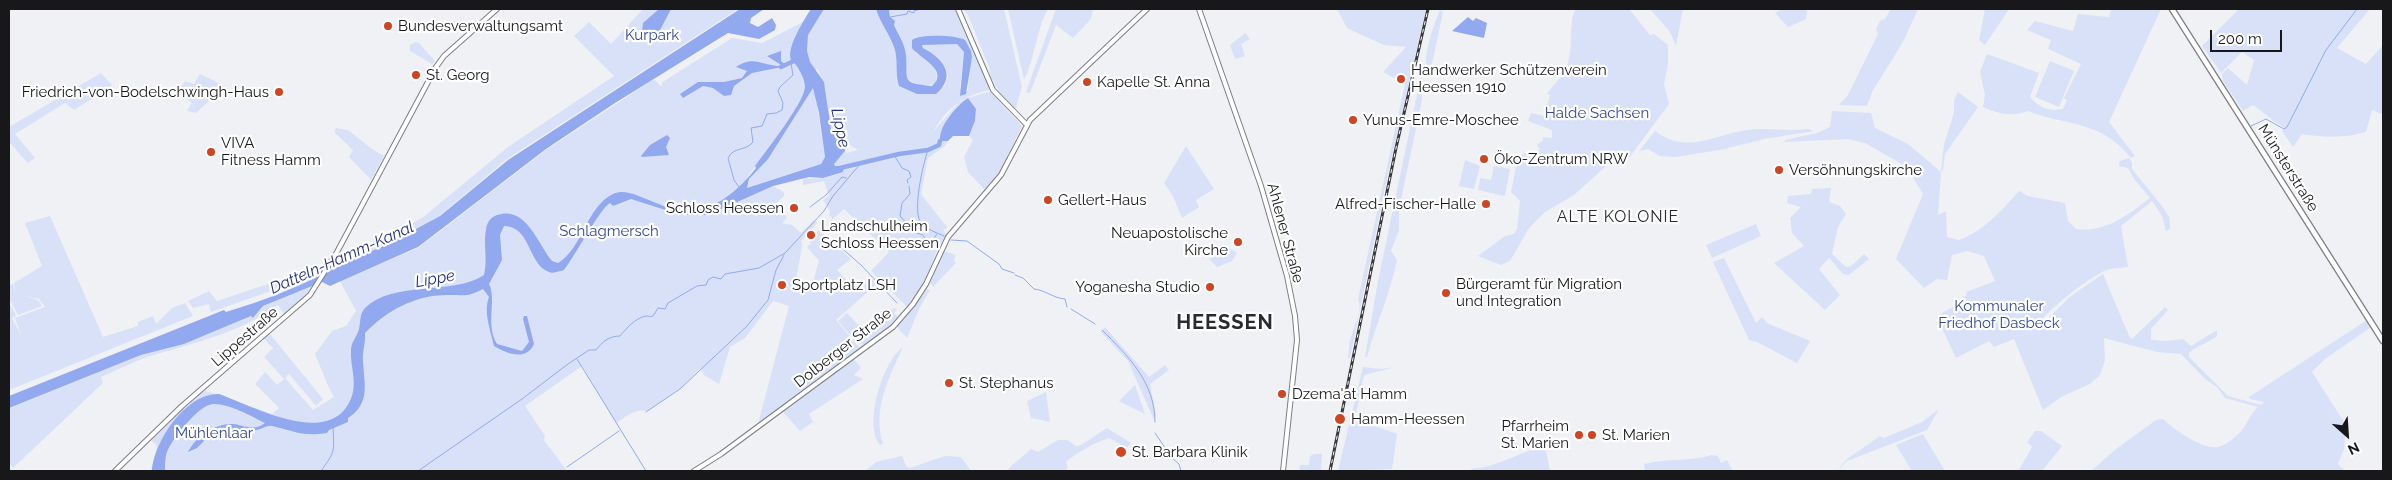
<!DOCTYPE html>
<meta charset="utf-8">
<style>
body{margin:0}
#map{position:relative;width:2392px;height:480px;overflow:hidden;background:#eff1f5;font-family:Raleway,sans-serif}
canvas{display:block}
.frame{position:absolute;inset:0;border:10px solid #18181a;pointer-events:none}
.north{position:absolute;left:2322px;top:410px;width:50px;height:50px;-webkit-text-stroke:4px #fefeff;paint-order:stroke;rotate:154deg;font-size:14px;font-weight:700;line-height:20px;text-align:center;color:#18181a}
.north::after{content:'';display:block;margin:auto;width:18px;height:22px;background:#18181a;clip-path:polygon(50% 0,100% 100%,50% 72%,0 100%)}
.scale{position:absolute;left:2210px;top:30px;width:72px;height:22px;box-sizing:border-box;border:2px solid #18181a;border-top:0;padding-left:6px;font-size:15px;line-height:18px;white-space:nowrap;color:#18181a;-webkit-text-stroke:4px #fefeff;paint-order:stroke}
</style>
<div id="map">
<canvas width="2392" height="480"></canvas>
<div class="frame"></div>
<div class="north">N</div>
<div class="scale">200 m</div>
</div>
<script>
const ctx = document.querySelector('canvas').getContext('2d');
ctx.lineJoin = 'round';
function fill(path, color) { ctx.fillStyle = color; ctx.fill(path, 'evenodd'); }
function strokePath(path, color, width, dash) { ctx.strokeStyle = color; ctx.lineWidth = width; ctx.lineCap = dash ? 'butt' : 'round'; ctx.setLineDash(dash || []); ctx.stroke(path); }
function label(font, color, halo, rows, align = 'center') {
  ctx.font = font + ' Raleway,sans-serif'; ctx.lineWidth = 4.5; ctx.setLineDash([]); ctx.textBaseline = 'middle'; ctx.strokeStyle = halo; ctx.fillStyle = color; for (const [text, x, y, turn = 0] of rows) {
    ctx.save(); ctx.translate(x, y); ctx.rotate((+turn || 0) * Math.PI / 180); ctx.textAlign = isNaN(turn) ? turn : align; if (halo) ctx.strokeText(text, 0, 0); ctx.fillText(text, 0, 0); ctx.restore();
  }
}
fill(new Path2D(`
 M643,9H738L507,159L439,216L384,246L340,263V266L327,273L336,259L381,240L422,218L508,147L614,76L574,36L589,22L611,44Z
 M811,9H876C880,23 891,36 895,50C898,63 895,74 899,86L944,87L948,76L945,67L922,46L924,44H957L964,52L960,88L966,92L968,90L971,51L955,37L928,36L915,53C927,58 942,69 935,84L922,86L907,80C903,70 908,59 905,49C901,35 891,24 889,9H957L990,90C964,95 946,108 933,132L961,100L988,92H991L1022,126L999,174L985,190L968,172L964,157L973,140L969,136L975,121L976,109L968,98C954,107 944,122 939,137L940,141H948L945,146L928,158L921,194L947,227L943,231L947,234L938,248L923,285L907,307L871,271L889,252L844,209L833,219L829,215L830,211L823,200L829,196L824,181L803,185V179L807,177L808,179L823,178L837,174L834,163L845,151L847,153L858,150L843,141L831,129L825,86L817,68L794,112L747,178L737,201L773,186L784,192V196L774,205L777,204L787,218L782,223L792,225L801,233L814,220L817,223L801,241L802,246L795,287L811,289L819,261L807,247L811,243L809,241L819,230L851,259L837,270L857,291L864,286L869,276L877,284L836,320L859,347L863,345L860,343L869,336L867,333L894,308L897,309L894,313L897,316L905,310L892,325L871,342L758,424L789,306L773,301L745,338L730,347L719,384L704,375L700,369L680,389L647,411C636,408 625,417 616,423L582,366L525,406L545,436L544,440L567,471H151L157,446L151,440L203,390L272,414L279,408L255,384L265,372L277,385L284,379L264,357L273,348L263,338L269,333L323,399L316,406L289,374L285,378L313,410L334,397L329,388L315,354L332,331L346,326L356,311L340,281L418,248L546,150L654,79L661,86L663,85L661,83L732,38L762,43L803,22Z
 M963,9H1004L1022,87L1015,110L1000,93L991,78L989,67L968,15Z
 M1008,9H1048C1036,30 1036,55 1024,80Z
 M1056,9H1093L1091,19L1073,38L1056,25L1030,93L1026,92Z
 M1337,9H1426L1388,174L1350,358H1348C1349,350 1349,341 1352,334C1355,324 1363,310 1358,299L1405,84L1383,72L1406,47L1384,45L1351,30L1347,28Z
 M1575,9H1629L1650,35L1654,34L1668,45V64L1664,84L1669,104L1626,162L1619,156L1616,157L1574,195L1545,212L1529,228L1510,261L1501,265L1478,256L1505,236L1514,234L1517,229L1520,201L1511,192L1518,157L1525,153L1531,155L1540,149L1537,145L1543,140V137L1552,138V130L1528,121L1531,113L1544,116L1550,95L1547,94C1551,86 1562,78 1566,70C1574,49 1568,27 1575,9Z
 M1650,9H1683L1676,46L1670,32Z
 M1783,9H1805L1807,11L1806,19L1788,27L1775,13Z
 M1891,9H1918L1903,42L1872,92L1867,106L1839,105L1848,95L1878,34L1876,29L1880,21L1885,19Z
 M1985,9H2009L1985,45L1979,40Z
 M2111,9H2161L2109,122L2135,156L2131,158C2125,151 2118,144 2111,139C2087,122 2055,122 2028,111C2011,117 1999,114 1983,107L1985,95L1980,72L1987,54L2039,73L2030,97C2041,109 2048,111 2063,109L2067,100L2064,98L2081,64L2048,49L2051,40L2027,30L2035,21L2073,31L2078,14L2109,17Z
 M2239,9H2370L2337,48L2366,64L2383,45V111L2381,114L2372,110L2366,132C2343,138 2326,138 2302,134L2293,147L2282,131L2285,128C2273,122 2265,113 2253,105L2243,111L2223,81L2222,74L2228,68L2247,85L2254,60L2242,52L2221,73L2202,46Z
 M1440,10L1443,12L1429,78C1420,63 1433,26 1440,10Z
 M1245,33L1250,39L1241,44L1245,56L1235,59L1230,45Z
 M415,42L419,43L435,61L432,64L410,51V45Z
 M2050,61L2074,71L2059,107L2035,97Z
 M1422,71V100L1399,209V230L1391,251L1397,260C1390,294 1376,324 1367,357H1365L1378,281Z
 M101,73L112,85L109,88L74,110L65,103L15,134L35,158L28,163L9,142V127Z
 M200,74L225,86L196,113L187,111L192,102L177,94L185,81L194,84Z
 M814,86L825,157L821,164L747,188L749,179L788,127Z
 M1958,92L1978,107L1945,154L1943,170L1941,172L1938,215L1946,211L1947,237L1959,240C1984,231 2002,210 2019,191L2028,196L2065,203L2068,221L2076,229C2105,233 2128,215 2150,198L2134,179L2128,168L2119,166L2120,161L2129,158L2132,163V169L2162,206L2169,217L2170,229L2166,231L2162,216L2152,201L2121,226L2128,267C2120,268 2111,268 2104,271C2089,278 2040,314 2037,329L2071,296L2103,274L2130,338L2132,339L2165,307L2168,310L2151,329V340L2166,341L2183,339L2191,346L2217,330V336C2208,343 2198,345 2189,353V357L2228,396L2261,405L2264,402L2250,399L2249,397L2367,320L2371,327L2325,359L2312,372L2346,425L2344,449L2338,464L2345,471H2091L2116,449L2156,420L2163,419C2173,429 2207,453 2221,446C2227,444 2236,437 2240,432C2247,425 2250,414 2258,407L2225,398L2217,387L2205,379L2181,354L2157,352L2104,338L2105,360L2100,375L2090,384L2061,397L2043,410L2014,339L1994,347L1989,341L1956,358L1936,316L1957,305L1956,302L1967,295L1966,292L1995,281L1984,256L1967,251L1952,255L1947,280L1937,279L1924,288L1896,259L1923,194L1911,174L1900,163L1865,143L1848,139L1784,142L1785,140L1817,133L1830,127L1832,111L1871,113L1875,128L1908,144L1941,172L1944,144L1954,113V100Z
 M336,128L348,130L372,149L384,156L371,180L349,157L353,150L334,132Z
 M1808,129L1814,131L1764,139L1720,150L1675,157L1660,156L1648,149L1639,151L1655,131C1687,155 1713,135 1747,130C1767,127 1788,132 1808,129Z
 M1186,146L1214,189L1196,200L1199,207L1182,218L1173,196L1164,183Z
 M1465,160L1480,166L1474,189L1459,186Z
 M1494,166L1510,169L1505,196L1478,190L1480,178L1491,180Z
 M1831,188L1829,202L1840,206L1846,214L1838,227L1832,254L1846,267L1851,266L1864,254L1869,259L1849,275L1843,274L1829,258L1819,269L1840,295L1825,310L1774,263L1804,246L1792,233L1790,218L1801,207L1787,203L1788,196L1811,194L1812,189Z
 M50,216L103,337L138,326V322L153,316L156,324L172,308L185,303L193,316L9,390V303L16,315L12,318L21,335L15,318L45,307L39,299L24,296L38,300L42,306L18,315L9,298V285L13,284L16,295L14,283L42,266L25,223Z
 M1756,224L1761,236L1712,258L1706,245Z
 M1229,248L1237,253L1232,261L1217,267L1209,259Z
 M944,251L956,255L954,260L956,263L933,287L930,283Z
 M1724,258L1756,323L1762,317L1767,323L1810,341L1797,363L1757,342L1749,340L1713,262Z
 M322,266H325L322,275L284,293L282,287L211,312L209,304L193,308L188,301L209,291L217,301Z
 M317,284L285,316L278,305C244,331 195,343 154,355C136,360 118,370 101,377L103,383L13,468L9,463V408L141,355L184,344L251,316L254,318L263,306Z
 M927,289L930,290L920,307L907,338L897,327Z
 M847,313L865,332L855,341L838,321Z
 M1105,327L1149,377L1165,365L1169,370L1150,384L1156,415L1154,420L1128,361L1101,332Z
 M903,347C889,377 872,410 883,444L880,445C863,424 883,361 903,347Z
 M854,359L861,368L854,375L863,379L809,414L813,422L800,431L783,412Z
 M1363,367L1381,369L1395,367L1364,375L1355,419L1397,434L1392,469L1338,471Z
 M1135,385L1145,414L1119,401Z
 M1046,392L1050,422L1031,418L1027,401Z
 M1939,409L1927,430L1847,461L1837,471L1847,459L1880,436L1884,438L1922,422Z
 M1107,428L1131,443L1124,450L1121,449L1120,444L1109,438C1092,444 1079,451 1066,462L1068,467L1066,471H1010L1008,469L1031,449L1038,452L1058,440H1067L1076,446L1081,445Z
 M2035,431H2041L2062,446L2042,471L2019,470L2032,447L2027,442Z
 M1923,434L1945,471H1912L1896,445Z
 M1545,446L1550,471H1472L1471,469C1498,467 1519,452 1545,446Z
 M1314,454H1322L1321,471H1299L1300,465H1309L1310,456Z
 M1712,455L1718,456L1721,463L1727,460L1733,471H1645L1644,464C1668,458 1689,462 1712,455Z
 M902,456L906,466L910,468L945,456L961,457L971,471H865L876,462Z`), '#d9e1f8');
fill(new Path2D(`
 M659,9H671L657,36L652,38L646,36L642,31L643,23Z
 M740,9H764L751,18L750,23L758,27L772,18L776,25L775,30L759,39L728,33L615,103L546,149L418,247L339,282L330,286L322,282L263,306L253,318L251,316L184,344L141,355L9,408V396L224,310L226,312C266,300 303,285 340,266V263L384,246L440,216L508,160Z
 M811,9H824L808,35L807,51L810,62L824,82L831,129L843,141L845,151L834,164L835,166H844L843,172L823,178L809,177L773,186L708,215H681L631,199L613,206L610,203C599,210 575,256 564,270C560,271 553,274 549,272C528,265 531,226 504,226L500,235L502,260L489,284C497,300 485,325 497,344L522,351L529,342L523,319L524,316H527L534,344C526,362 506,353 494,346C491,332 483,312 489,297L483,289C468,297 466,295 450,295C417,294 387,310 365,333C366,342 362,352 363,361C364,384 371,403 348,418V422L329,430L327,433C301,437 295,431 272,426C268,425 262,429 257,430C242,432 225,425 213,439H206L197,448L188,452C196,436 215,423 234,424C245,426 255,431 265,423C251,416 230,404 214,404C200,403 172,439 167,452C165,457 165,466 165,471H152C154,441 186,393 219,394C253,406 333,451 352,396C357,381 350,365 351,350C351,342 357,337 359,329C361,321 359,315 365,308C393,280 453,296 484,275C488,259 483,245 486,229C487,222 491,217 497,215C526,205 538,244 552,261L558,263C583,248 586,207 613,194C625,189 635,195 646,199C657,203 671,210 683,211C713,213 739,190 756,168L755,166C765,152 804,103 805,87C805,79 798,65 791,60C786,48 804,20 811,9ZM813,88L819,113L825,157L821,164L747,188L749,179L768,159Z
 M876,9H889L890,17L895,21L894,25C898,34 905,44 906,55C908,81 900,83 932,86C950,70 919,58 912,48V40C920,34 956,35 965,40L971,51L972,57L966,94L960,96L964,52L957,44L922,45L923,48C942,58 958,75 936,94H917L899,86C895,74 898,63 895,50C891,36 880,23 876,9Z
 M1468,17L1473,21L1476,18L1487,23L1484,38L1452,31Z
 M781,51V61L787,66L752,73L734,86L731,95L724,96L713,88L703,86L683,98L680,94L698,82H724L742,78L747,71L736,67C753,56 759,64 778,66L781,65L767,56Z
 M968,98L976,109L975,121L969,136H953L948,141H940C938,127 957,105 968,98Z
 M667,135L670,138L666,147L669,155L642,157L641,156L650,145Z`), '#92a9f0');
strokePath(new Path2D(`
 M890,17L907,14L908,11L914,13V11L920,9
 M2251,126L2266,119L2284,129L2287,127L2326,50L2357,9
 M928,150C923,164 912,211 921,223C926,229 937,233 944,236
 M894,155L902,168L909,171L911,177L907,180L908,183
 M909,186L910,194L902,203L900,216L914,232L923,235L926,241L933,240L937,234
 M739,187L734,180L728,158C734,146 745,152 753,142L751,128L762,126L767,114L776,113L782,110L783,103L778,91L780,87L793,75L791,63
 M810,207L826,195L842,177L846,178
 M828,236L861,265L897,303
 M951,240L967,241L999,264L1002,269L1014,273
 M1015,275L1023,278L1034,289C1045,290 1053,298 1065,299L1067,307
 M1071,309L1095,324
 M1102,330C1128,356 1155,382 1155,422
 M577,359L646,471
 M646,412L680,389L747,326L768,300L776,270L784,255
 M1155,433L1172,458L1179,464L1181,471
 M567,467L619,431
 M321,471C336,450 334,452 333,427
 M418,471L522,399L568,364L589,350H596C602,342 609,336 620,336C626,329 635,318 646,316C648,316 651,317 653,316L658,308L665,309L668,303L697,286L706,285L708,280L713,277L721,279L725,274L759,268L785,253L824,211L833,196L861,163`), '#92a9f0', 1);
strokePath(new Path2D(`
 M781,67L798,59
 M840,168L899,154L928,150L939,145L940,141`), '#92a9f0', 4.5);
const secondary = new Path2D(`
 M958,9L993,90L1027,125
 M1199,9L1261,186L1287,276L1295,316L1297,340L1283,471
 M115,471L182,406L310,295L337,252L436,67L444,56L497,9
 M694,471L721,454L893,327L913,304L926,284L948,237L1001,175L1030,120L1147,9`);
const primary = new Path2D(`
 M2172,9L2383,341`);
strokePath(secondary, '#7d7e82', 6);
strokePath(primary, '#7d7e82', 7);
strokePath(secondary, '#fff', 4);
strokePath(primary, '#fff', 4.5);
const rail = new Path2D(`
 M1330,471L1396,148L1428,9`);
strokePath(rail, '#38383b', 3);
strokePath(rail, '#fefeff', 1, [4]);
for (const [x, y, r, color] of [
 [388,26,5,"#cf4522"],
 [416,75,5,"#cf4522"],
 [1401,79,5,"#cf4522"],
 [1087,82,5,"#cf4522"],
 [279,92,5,"#cf4522"],
 [1353,120,5,"#cf4522"],
 [211,152,5,"#cf4522"],
 [1484,159,5,"#cf4522"],
 [1779,170,5,"#cf4522"],
 [1048,200,5,"#cf4522"],
 [1486,204,5,"#cf4522"],
 [794,208,5,"#cf4522"],
 [811,235,5,"#cf4522"],
 [1238,242,5,"#cf4522"],
 [782,285,5,"#cf4522"],
 [1210,287,5,"#cf4522"],
 [1446,293,5,"#cf4522"],
 [949,383,5,"#cf4522"],
 [1282,394,5,"#cf4522"],
 [1340,419,6,"#cf4522"],
 [1579,435,5,"#cf4522"],
 [1592,435,5,"#cf4522"],
 [1121,452,6,"#cf4522"]
]) { const dot = new Path2D(); dot.arc(x, y, r, 0, 2 * Math.PI); ctx.fillStyle = color; ctx.fill(dot); strokePath(dot, '#fefeff', 2); }
label('15px', '#18181a', '#fefeff', [
 ["Bundesverwaltungsamt",398,26],
 ["Handwerker Schützenverein",1411,70],
 ["Heessen 1910",1411,87],
 ["St. Georg",426,75],
 ["Kapelle St. Anna",1097,82],
 ["Friedrich-von-Bodelschwingh-Haus",269,92,"right"],
 ["Yunus-Emre-Moschee",1363,120],
 ["VIVA",221,143],
 ["Fitness Hamm",221,160],
 ["Öko-Zentrum NRW",1494,159],
 ["Versöhnungskirche",1789,170],
 ["Gellert-Haus",1058,200],
 ["Alfred-Fischer-Halle",1476,204,"right"],
 ["Schloss Heessen",784,208,"right"],
 ["Landschulheim",821,226],
 ["Schloss Heessen",821,243],
 ["Neuapostolische",1228,233,"right"],
 ["Kirche",1228,250,"right"],
 ["Bürgeramt für Migration",1456,284],
 ["und Integration",1456,301],
 ["Sportplatz LSH",792,285],
 ["Yoganesha Studio",1200,287,"right"],
 ["St. Stephanus",959,383],
 ["Dzema'at Hamm",1292,394],
 ["Hamm-Heessen",1351,419],
 ["Pfarrheim",1569,426,"right"],
 ["St. Marien",1569,443,"right"],
 ["St. Marien",1602,435],
 ["St. Barbara Klinik",1132,452]
], 'left');
label('15px', '#35489a', '#fefeff', [
 ["Kurpark",652,35],
 ["Halde Sachsen",1597,113],
 ["Schlagmersch",609,231],
 ["Kommunaler",1999,306],
 ["Friedhof Dasbeck",1999,323],
 ["Mühlenlaar",214,433]
]);
label('15px', '#18181a', '#fefeff', [
 ["Münsterstraße",2288,168,58],
 ["Ahlener Straße",1285,233,75],
 ["Lippestraße",245,337,-41],
 ["Dolberger Straße",843,348,-38]
]);
label('italic 16px', '#202d7e', '#fefeff', [
 ["Lippe",840,128,78],
 ["Datteln-Hamm-Kanal",342,258,-24],
 ["Lippe",435,279,-10]
]);
ctx.letterSpacing = '1px';
label('16px', '#2a2b2f', '#fefeff', [
 ["ALTE KOLONIE",1618,217]
]);
ctx.letterSpacing = '0px';
ctx.letterSpacing = '1px';
label('bold 20px', '#2a2b2f', '#fefeff', [
 ["HEESSEN",1225,323]
]);
ctx.letterSpacing = '0px';
</script>
